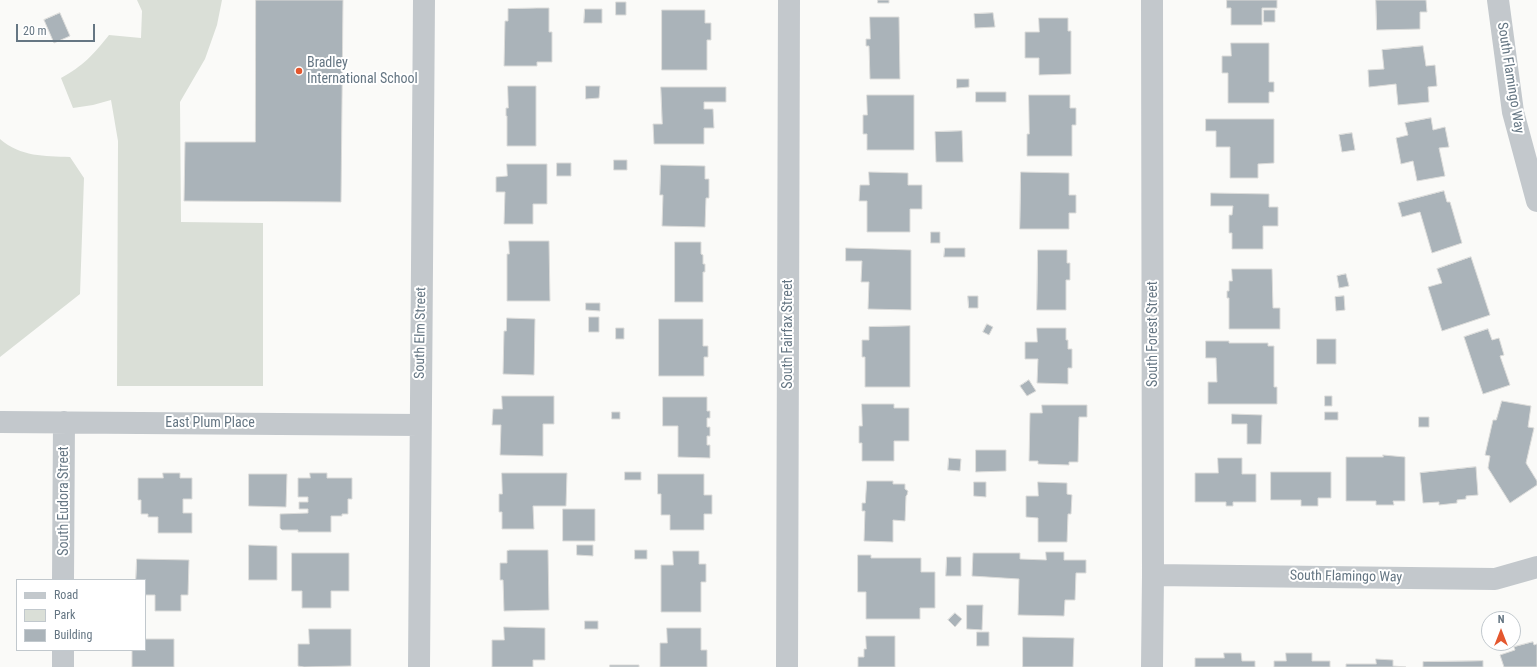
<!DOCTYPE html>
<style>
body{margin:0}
#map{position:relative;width:1537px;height:667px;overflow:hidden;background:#fafaf8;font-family:"Roboto Condensed",sans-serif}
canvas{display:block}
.legend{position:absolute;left:16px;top:579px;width:130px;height:72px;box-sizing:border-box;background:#fff;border:1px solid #c1c8cd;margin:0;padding:5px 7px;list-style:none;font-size:12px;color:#657683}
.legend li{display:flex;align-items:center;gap:8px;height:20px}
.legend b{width:20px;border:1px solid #c1c8cd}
.north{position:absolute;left:1481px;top:611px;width:40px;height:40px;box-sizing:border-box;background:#fff;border:1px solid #c1c8cd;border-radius:50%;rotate:0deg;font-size:11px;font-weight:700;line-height:16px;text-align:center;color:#657683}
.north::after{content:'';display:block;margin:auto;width:14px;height:18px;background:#e4572e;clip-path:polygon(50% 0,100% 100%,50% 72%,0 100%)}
.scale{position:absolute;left:16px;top:24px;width:79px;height:18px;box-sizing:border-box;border:2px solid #657683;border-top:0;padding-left:5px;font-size:12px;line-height:14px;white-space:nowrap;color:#657683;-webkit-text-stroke:3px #fff;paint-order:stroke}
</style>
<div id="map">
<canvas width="1537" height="667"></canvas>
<ul class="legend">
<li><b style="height:5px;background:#c3c8cc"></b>Road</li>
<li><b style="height:11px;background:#dadfd7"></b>Park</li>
<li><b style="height:11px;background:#aab3b9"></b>Building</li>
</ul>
<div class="north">N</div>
<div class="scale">20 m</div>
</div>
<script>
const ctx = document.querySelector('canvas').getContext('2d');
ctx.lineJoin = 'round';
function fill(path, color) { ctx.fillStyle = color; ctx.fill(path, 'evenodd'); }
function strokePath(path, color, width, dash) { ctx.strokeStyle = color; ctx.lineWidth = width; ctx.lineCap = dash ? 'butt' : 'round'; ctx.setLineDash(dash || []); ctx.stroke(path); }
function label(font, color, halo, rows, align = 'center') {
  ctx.font = font + ' "Roboto Condensed",sans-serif'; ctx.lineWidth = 4; ctx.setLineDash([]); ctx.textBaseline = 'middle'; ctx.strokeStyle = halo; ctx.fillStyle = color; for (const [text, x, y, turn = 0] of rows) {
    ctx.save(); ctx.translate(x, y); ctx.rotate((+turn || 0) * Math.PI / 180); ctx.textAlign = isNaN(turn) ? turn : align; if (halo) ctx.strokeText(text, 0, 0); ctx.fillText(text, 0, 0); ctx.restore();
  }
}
fill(new Path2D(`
 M137,0H222L217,25L205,59L180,102L181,222L263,223V386H117L118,141L111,100L93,105L73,108L61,78C83,66 94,54 109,35L141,38L142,11Z
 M0,139C21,157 44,156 70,157L84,178L80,294L0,357Z`), '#dadfd7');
const building = new Path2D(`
 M256,0H343L341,202L184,201L185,142H255Z
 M878,0H889V3H878Z
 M1227,0H1277V8H1262V25H1231V8H1227Z
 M1376,0H1426L1427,12H1420V29L1377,30Z
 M616,2H626V15H616Z
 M537,8H549V32H552V62H537V66H504L505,21H508V9Z
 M585,9H602V23H584Z
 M662,10H705V23H711V40H707V70H662Z
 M1264,10H1275V22H1264Z
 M60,13L70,36L54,43L44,20Z
 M993,13L995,27L975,28L974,14Z
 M870,17H899L900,79H870L869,46H866V39H870Z
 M1039,18H1068V31H1071V74L1039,75V58H1025V32H1039Z
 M1231,43H1269V82H1274V92H1269V103H1228V73H1222V56H1231Z
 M1423,46L1426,66L1435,65L1437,86L1428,87L1429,102L1398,105L1396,84L1369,87L1368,70L1384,69L1382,50Z
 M957,79H969V87L957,88Z
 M508,86H536V146H507V116H506V108H508Z
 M586,86H600L599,98L586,99Z
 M661,87H726V102H704V109H713L714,128H704V144H654L653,124H662Z
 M976,92H1006V102H976Z
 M867,95H914V150H867V134H863V115H867Z
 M1029,95H1070V108H1076V125H1072V156H1027V134H1029Z
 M1431,118L1433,130L1445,127L1449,147L1439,148L1445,176L1417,181L1413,161L1401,164L1396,138L1408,135L1405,123Z
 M1206,119H1274V163L1258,164V178H1230V147H1216V131H1206Z
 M962,131L963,162H936L935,132Z
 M1352,133L1355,150L1342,152L1339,135Z
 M614,160H627V170H614Z
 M557,163H571V176H557Z
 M507,164H547V204H533V224H504L505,192H496V177L507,176Z
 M661,165L705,166V179H709V198H706L705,227L662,226L663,195H660Z
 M869,172L908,173V185H922V209H910V232H867V201H859L860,185H869Z
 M1021,172L1069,173V195H1076V213H1069V229H1020Z
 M1444,191L1447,202H1450L1462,243L1432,253L1420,212L1402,217L1398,203Z
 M1211,193L1269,194V207H1278V226H1263V249H1232V233H1229V215H1232L1233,206H1211Z
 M931,232H940V243H931Z
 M509,241H549L550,301H507V254H509Z
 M675,242H701V254L703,255V264H705V272H703V302H675Z
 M846,248L911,250V310L868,309L869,282H861L862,261H846Z
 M945,248H965V257H944Z
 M1038,250H1067V263H1070V280H1066V310H1037Z
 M1471,257L1490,315L1442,331L1428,287L1442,283L1437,269Z
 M1232,269H1272L1273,308H1280V329H1229V298H1227V291H1229V281H1232Z
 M1346,274L1349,286L1339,288L1337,276Z
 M968,296H978V308H969Z
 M1344,296L1345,310L1336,311L1335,297Z
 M586,303H600V311L586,310Z
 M589,317H599V332H589Z
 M507,318L535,319L534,375L503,374L504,331H506Z
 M659,319H703V346H708V357H704V376H659Z
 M987,324L993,327L989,335L983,332Z
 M910,326V387H865V357H862V340H869V327Z
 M616,328H624V339H616Z
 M1037,328H1066V340H1068V349H1072V368H1068V384L1037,383L1038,359H1025V342H1037Z
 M1488,329L1492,340L1499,338L1504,355L1500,356L1510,385L1483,394L1464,337Z
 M1317,339H1336V364H1317Z
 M1206,341H1229V343H1268V346H1274V387H1277V404H1208V382H1217L1216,358H1206Z
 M1029,380L1036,391L1027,396L1020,386Z
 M502,396H554V424H543V456L500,455L501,425H492L493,409H502Z
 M1325,396H1332V406H1325Z
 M663,397H707V411H710V418H707V427H710V436H707V445H710V458L678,457V426H663Z
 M1502,401L1531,406L1528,427L1534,428L1526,463L1537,481V485L1510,503L1488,468L1490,456L1485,455L1493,420H1496Z
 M862,404H894V408H909V441H894V461H862V443H859V426H862Z
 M1042,405H1087V417H1079L1078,462H1069V465L1038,464V461H1029L1030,413H1042Z
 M612,412H620V419H612Z
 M1325,412H1338V420H1325Z
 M1232,414L1262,415L1261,444H1247V424H1232Z
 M1419,417H1429V427H1419Z
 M976,450H1006V471L976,472Z
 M1383,455L1405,457V501H1393L1394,505H1376V501H1346V457H1383Z
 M949,458L961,459L960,471L948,470Z
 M1218,458H1242V474H1256V502H1233V506H1226V502H1195V473H1218Z
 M1476,467L1478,495L1466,496V499L1457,500V503L1439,505V502L1423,503L1420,473Z
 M625,472H641V480H625Z
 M1271,472H1331V498H1318V506H1301V500H1271Z
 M163,473H180V478H192V499H183V513H192V533H158V517H148V514H141V500H138V478H163Z
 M310,473H327V478H352V499H348V514H342V516H331V532H298V530H282L280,528V514L308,513V509H299V502H308V497H298V478H310Z
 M502,473H567L566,506H533L534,529H502V512H499V494H502Z
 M249,474H287L286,507L249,506Z
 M658,474H704V495H712V514H704V530H670V515H661V494H658Z
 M867,481H893V484H905V489L908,491L907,495L906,496L905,521L893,520V542L864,541L865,511H862V503H865Z
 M974,482H986V497L974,496Z
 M1038,482L1067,483V494L1072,495L1071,514H1068L1067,542H1038V518L1026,517V496H1038Z
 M563,509H595V541H563Z
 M249,545L277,546V580H249Z
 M577,545H593V556L577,555Z
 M510,550H548L549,610L504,611L503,580H500V563H507V551Z
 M635,550H647V559H635Z
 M673,551H699V564H706V582H701V612H661V565H673Z
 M1046,552H1064V560H1086V573H1076L1075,600H1065L1064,616L1018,615L1019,579L972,576L973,553H1020V559L1046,560Z
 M292,553H349V591H331V608H302V591H292Z
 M858,555H871V558H921V572H935V608H920V619H866V592H858Z
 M947,557H961V576H946Z
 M137,559L189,560L188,595H181V611H155V595H145V580H136Z
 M967,605H983L982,630L967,629Z
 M955,613L962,619L955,627L948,620Z
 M585,621H598V629H585Z
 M504,627L545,628V660H533V667H492V640H504Z
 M667,628H701V650H707V667H660V643H667Z
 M309,629H351V666L304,667L298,666V644H309Z
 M977,632H989V646H977Z
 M866,636H895V667H858V657H864V649H866Z
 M1023,637L1074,638L1073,667H1023Z
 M145,639H174V667H132V650H145Z
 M1533,642L1534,645L1537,644V667H1504L1500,655L1515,650L1514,647Z
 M1224,653H1241L1242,661H1255V667H1195V658H1224Z
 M1286,653H1312V661H1330V667H1274V661H1286Z
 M1376,659L1393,660V666L1406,667H1346V664H1376Z
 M1483,661V667H1423V662Z
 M610,665H639V667H610Z`);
fill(building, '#aab3b9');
strokePath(building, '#dcdcda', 1);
strokePath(new Path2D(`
 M1498,0L1513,112L1537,201
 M0,422L420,425
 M1153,575L1495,579L1537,567
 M63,580L64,422
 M63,667V650
 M419,667L424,0
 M787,667L789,0
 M1152,667L1153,575L1152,0`), '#c3c8cc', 22);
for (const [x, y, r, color] of [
 [299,71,4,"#e4572e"]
]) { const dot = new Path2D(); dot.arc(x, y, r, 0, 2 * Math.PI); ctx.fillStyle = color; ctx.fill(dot); strokePath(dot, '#fff', 1.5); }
label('14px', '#657683', '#fff', [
 ["Bradley",307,63],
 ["International School",307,79]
], 'left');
label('14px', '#657683', '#fff', [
 ["South Flamingo Way",1510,78,81],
 ["South Elm Street",421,333,-89],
 ["South Fairfax Street",788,334,-90],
 ["South Forest Street",1153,334,-90],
 ["East Plum Place",210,423],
 ["South Eudora Street",64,501,-90],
 ["South Flamingo Way",1346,577,1]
]);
</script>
